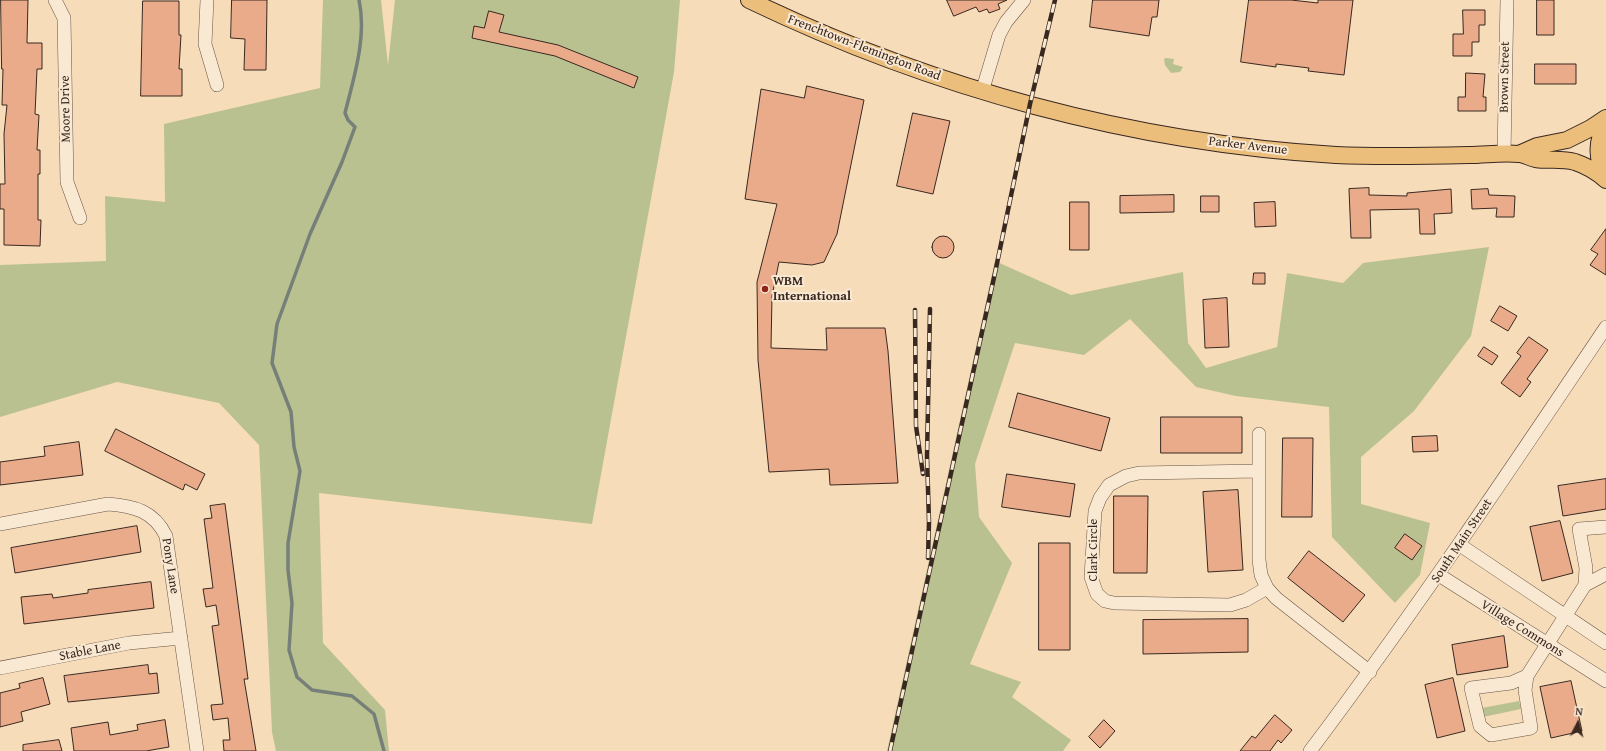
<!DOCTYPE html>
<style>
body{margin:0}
#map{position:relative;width:1606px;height:751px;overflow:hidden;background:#f6dcb9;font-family:"Gentium Book Plus",serif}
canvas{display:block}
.north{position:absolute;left:1558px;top:703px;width:40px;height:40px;-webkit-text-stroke:3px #f9e8d2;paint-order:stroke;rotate:6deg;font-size:11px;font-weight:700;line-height:16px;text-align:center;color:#392820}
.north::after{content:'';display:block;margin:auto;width:14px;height:18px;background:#392820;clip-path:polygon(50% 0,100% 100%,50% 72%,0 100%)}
</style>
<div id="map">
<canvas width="1606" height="751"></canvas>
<div class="north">N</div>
</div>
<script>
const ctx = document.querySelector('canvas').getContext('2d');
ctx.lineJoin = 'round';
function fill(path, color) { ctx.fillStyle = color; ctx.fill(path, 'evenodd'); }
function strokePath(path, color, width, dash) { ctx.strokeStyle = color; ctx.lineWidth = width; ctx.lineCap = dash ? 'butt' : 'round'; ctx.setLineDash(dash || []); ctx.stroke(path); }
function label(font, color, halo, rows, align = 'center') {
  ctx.font = font + ' "Gentium Book Plus",serif'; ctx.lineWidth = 4; ctx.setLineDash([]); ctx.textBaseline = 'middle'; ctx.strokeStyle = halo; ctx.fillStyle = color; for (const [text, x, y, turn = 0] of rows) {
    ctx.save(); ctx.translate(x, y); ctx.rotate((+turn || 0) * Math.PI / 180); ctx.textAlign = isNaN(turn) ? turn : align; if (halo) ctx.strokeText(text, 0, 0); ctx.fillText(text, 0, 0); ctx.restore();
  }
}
fill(new Path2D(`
 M323,0H381L388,65L395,0H680L674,72L592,524L319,493L323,643L385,710L389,751H276L272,732L259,445L219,403L117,382L0,417V265L106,261L105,196L165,202L164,124L320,88Z
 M1166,58L1174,59L1173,64L1183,67L1180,72L1171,73L1165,65L1164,59Z
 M1489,247L1471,336L1414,411L1361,457V504L1430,523L1420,575L1395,603L1332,537L1329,407L1236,396L1196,387L1130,319L1084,355L1015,343L975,464L979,517L1012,563L970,664L1021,682L1012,697L1071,740L1063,751H887L995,261L1071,295L1183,272L1188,343L1206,368L1277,347L1287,273L1343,283L1363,263Z
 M1519,701L1521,709L1483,717L1482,708Z`), '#bac191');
strokePath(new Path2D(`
 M359,0C367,37 354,77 345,113L348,120L355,127L342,162L310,234L277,324L272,363L291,412L294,447L300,471L288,543V570L292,603L289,650L297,677L312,690L352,696L374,714L384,751`), '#768079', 3.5);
const building = new Path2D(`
 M1,0H28L27,43H42V69H37L35,114L39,115L37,150H40V174H38V220H41L40,246L4,245V209H0V184H5L4,134L7,105H2L3,69H2Z
 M232,0H267L266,70H244L245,39L231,38Z
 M947,0H1007L998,4L1000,9L989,13L987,9L979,12L976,7L954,16Z
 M1093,0H1159L1157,17H1152L1149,36L1090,27Z
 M1249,0H1291L1318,3V0H1353L1344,75L1308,71L1309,68L1276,64V67L1241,62Z
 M1537,0H1554V35H1537Z
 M143,1H179V35H181L179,69H182V96H141Z
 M1463,10H1485V25H1479V42H1472V56H1453V34H1463Z
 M489,11L504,15L499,32L558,45L638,77L634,88L555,56L472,38L474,26L484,28Z
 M1535,64H1576V84H1535Z
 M1466,73L1485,74L1483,97H1486V111H1458V97H1465Z
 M807,86L864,100L837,234L824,262L812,265L779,262L772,296L771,348L827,350L826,328H885L888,351L898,483L830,485L829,469L769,472L758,360L757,282L777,204L745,199L761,89L804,98Z
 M913,113L950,121L933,194L897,186Z
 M1369,188V195L1407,196V193L1451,189L1452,213L1434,214L1435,234H1420L1419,209L1370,210L1371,238H1351L1349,189Z
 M1488,189L1489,195L1515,196L1514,217H1496L1497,208L1472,209L1471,190Z
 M1174,195V212L1120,213V196Z
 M1201,196H1219V212H1201Z
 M1070,202H1089V250H1070Z
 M1275,202L1276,226L1255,227L1254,203Z
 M1606,229V275L1590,265L1598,254L1591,250Z
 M932 247a11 11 0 1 1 22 0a11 11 0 1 1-22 0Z
 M1254,273H1265V284H1253Z
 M1227,298L1229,347L1205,348L1203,300Z
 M1500,306L1517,316L1508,331L1491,321Z
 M1529,337L1548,350L1527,379L1531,382L1520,397L1501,383L1521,356L1517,353Z
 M1484,347L1498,356L1492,365L1478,356Z
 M1018,393L1110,418L1101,451L1009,427Z
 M1161,417H1242V453H1161Z
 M116,429L205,474L197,490L185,484L183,490L105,451Z
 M1437,436L1438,451L1413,452L1412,437Z
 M1283,438H1313L1312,517H1282Z
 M79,442L83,475L0,485V462L45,456L44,447Z
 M1007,474L1075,484L1070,517L1002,507Z
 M1606,479V509L1563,516L1558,486Z
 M1238,490L1243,570L1208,572L1203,492Z
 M1114,496H1148L1147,573H1114Z
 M225,504L248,679H244L256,751H224L223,740H230L228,718L213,720L211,705L223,704L212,626L219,625L216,605L206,607L203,589L213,588L204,519L212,518L210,506Z
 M1560,521L1573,573L1542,581L1530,527Z
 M137,526L141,552L15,573L11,548Z
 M1405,534L1422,546L1412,560L1395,548Z
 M1039,543H1070V650H1039Z
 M1309,551L1365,595L1343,622L1288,578Z
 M151,582L154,608L24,624L21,597L52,594L53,598L88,593V590Z
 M1248,619V652L1143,654V620Z
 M1504,636L1508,667L1457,675L1452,645Z
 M148,665L149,674L157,673L159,693L68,702L64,676Z
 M43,678L50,704L21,712L23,721L0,727V693L20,688L19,684Z
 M1453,678L1465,731L1437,738L1425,685Z
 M1571,681L1582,731L1551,738L1540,687Z
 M1275,715L1292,730L1281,743L1278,740L1270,751H1240L1252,736L1255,738Z
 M165,720L169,747L146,751H74L71,728L108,722L110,735L138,730L137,725Z
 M1104,720L1115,731L1100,748L1089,737Z
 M59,740L62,751H23V745Z`);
fill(building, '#eaab8b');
strokePath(building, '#392820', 1);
const minor = new Path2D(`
 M55,0L64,18L67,182L80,218
 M207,0L205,44L217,85
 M982,92L999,35L1006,22L1024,0
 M1504,154L1507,0
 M1259,434V560L1261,575L1267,588L1276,598L1370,672
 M1259,471L1139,473L1126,476L1109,485L1100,498L1095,511L1091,577L1097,594L1105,601L1114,603L1230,605L1246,600L1267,588
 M0,524L108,504C134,506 154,511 166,536L197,751
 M1606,527L1579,529L1586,568L1585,585L1606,574
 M1460,545L1606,643
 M1439,575L1606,681
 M0,668L129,643L181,638
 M1527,676L1525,690L1531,728L1491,735L1480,726L1471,688L1511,683Z
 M1527,676L1585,585
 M1310,751C1414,613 1510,470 1606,327`);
const major = new Path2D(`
 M749,0C932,88 1132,143 1336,155C1380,157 1425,156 1469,155C1485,155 1503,152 1519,154C1524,154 1530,158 1536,159C1549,161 1562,158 1575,162C1587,166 1597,172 1606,180
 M1606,125C1596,141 1596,159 1606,175
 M1519,154L1537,146L1567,140L1591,128L1606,118`);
strokePath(minor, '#685546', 14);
strokePath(major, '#392820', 18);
strokePath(minor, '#f9e8d2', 13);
strokePath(major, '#ebbe7c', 16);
const rail = new Path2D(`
 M915,310L916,426L923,474
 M928,558L929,522L927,456L930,309
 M890,751L995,273L1030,104L1055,0`);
strokePath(rail, '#392820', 4.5);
strokePath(rail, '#f9e8d2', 3, [9]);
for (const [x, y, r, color] of [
 [765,289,4,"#8f2418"]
]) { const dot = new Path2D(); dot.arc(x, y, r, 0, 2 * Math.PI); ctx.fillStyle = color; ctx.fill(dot); strokePath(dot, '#f9e8d2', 1.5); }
label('13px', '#392820', '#f9e8d2', [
 ["Frenchtown-Flemington Road",864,48,21],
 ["Brown Street",1505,77,-89],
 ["Moore Drive",66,109,-91],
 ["Parker Avenue",1248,146,7],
 ["South Main Street",1462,541,-56],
 ["Clark Circle",1094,550,-90],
 ["Pony Lane",170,566,81],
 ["Village Commons",1522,629,32],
 ["Stable Lane",90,651,-11]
]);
label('bold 13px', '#392820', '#f9e8d2', [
 ["WBM",773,282],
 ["International",773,297]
], 'left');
</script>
